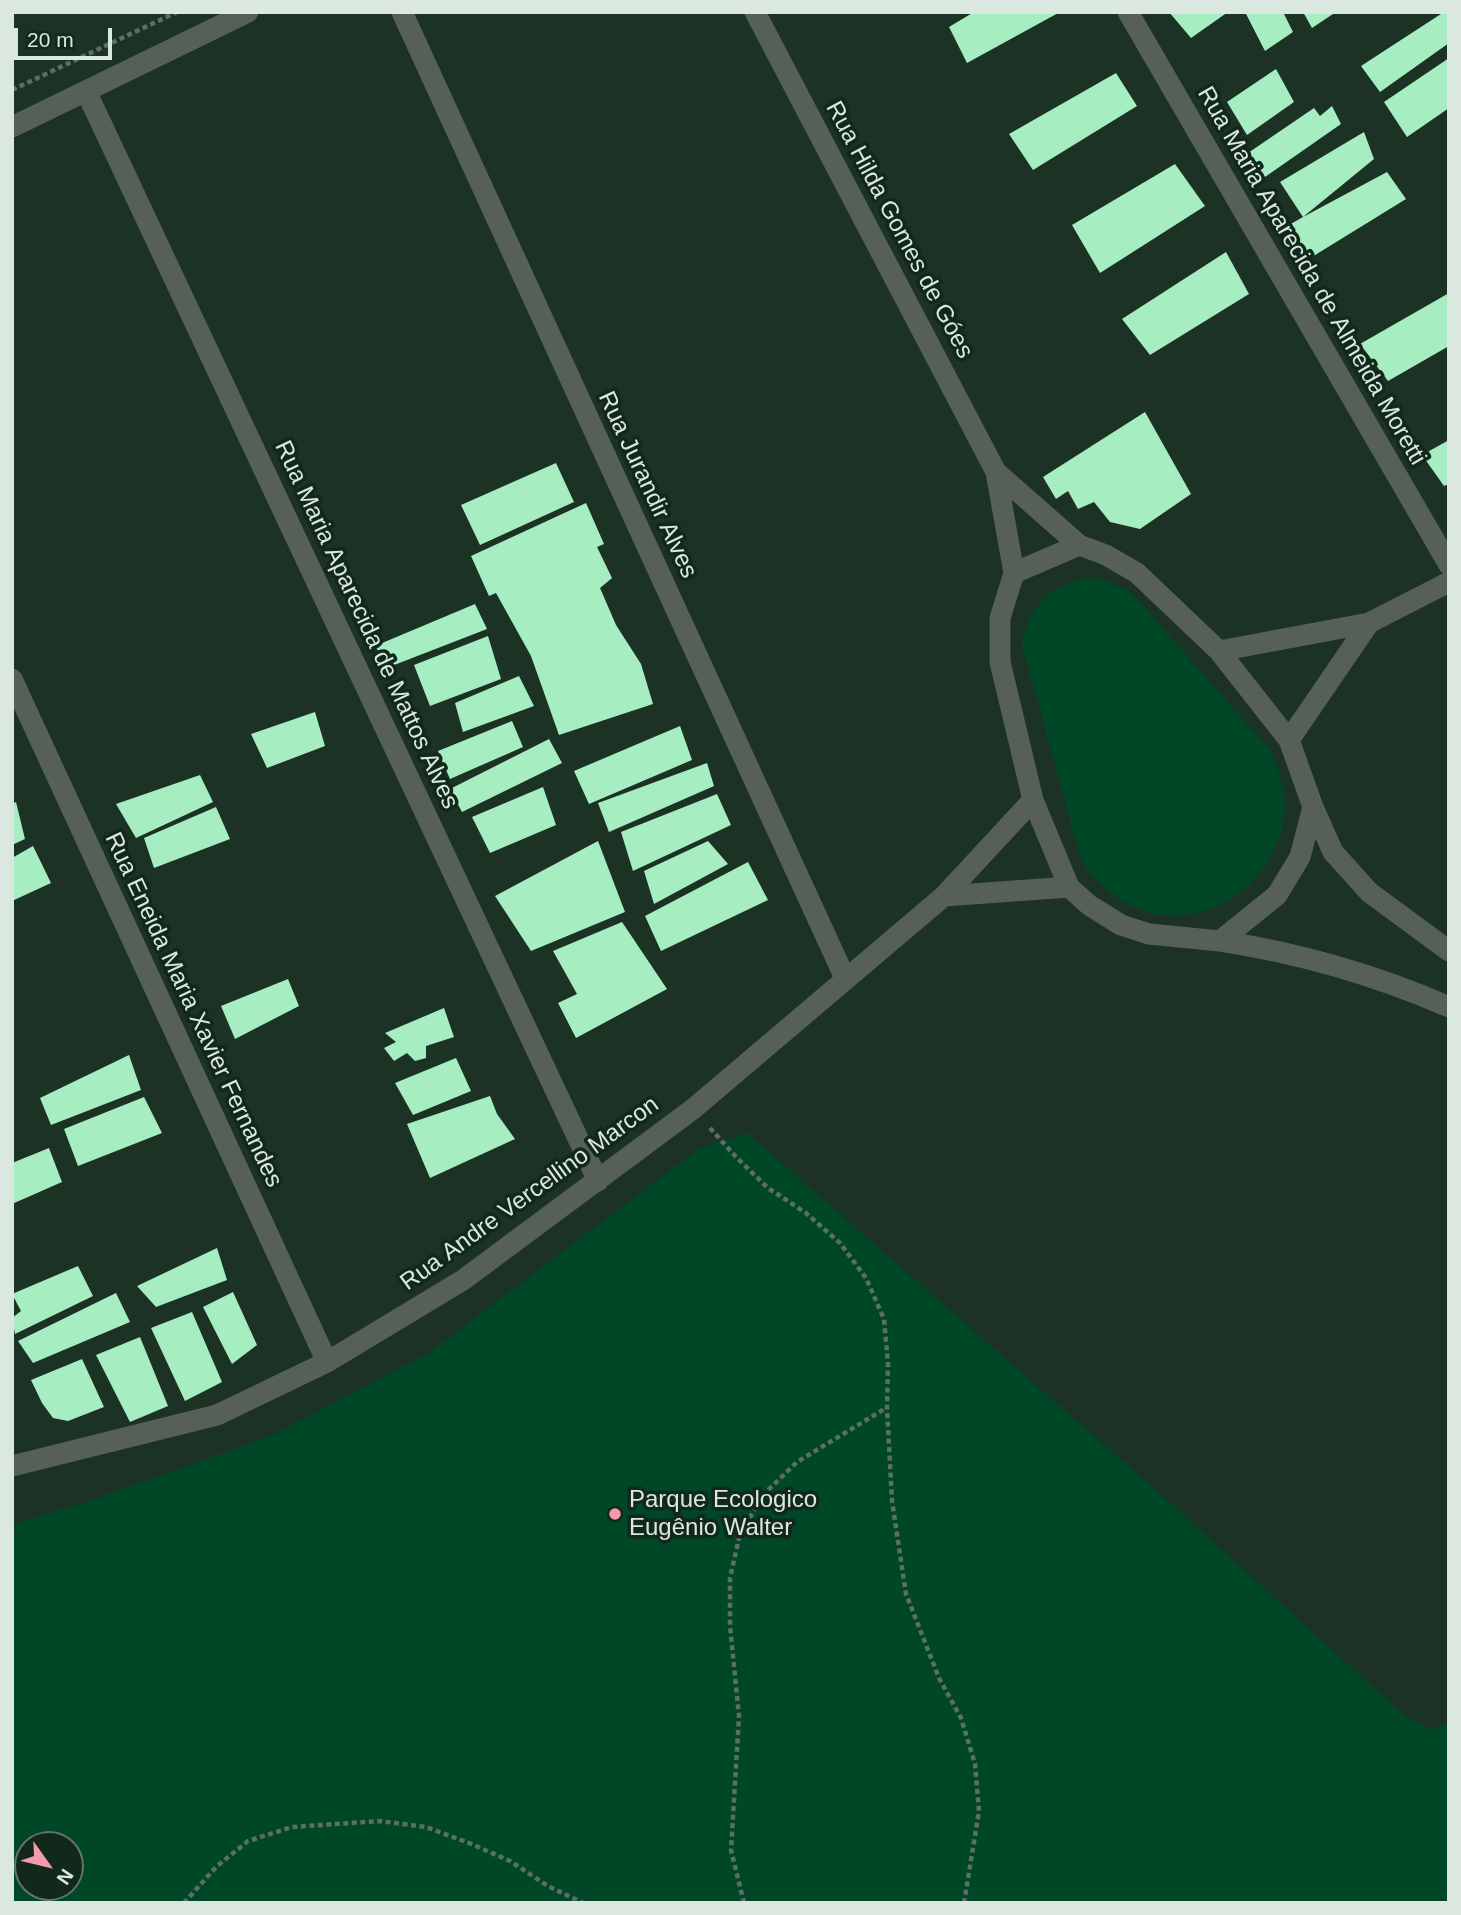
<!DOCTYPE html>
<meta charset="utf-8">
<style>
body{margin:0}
#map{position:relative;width:1461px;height:1915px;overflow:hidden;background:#1c3224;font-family:Helvetica,sans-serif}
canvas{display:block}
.frame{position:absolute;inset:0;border:14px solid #dae8df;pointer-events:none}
.north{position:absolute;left:14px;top:1831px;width:70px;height:70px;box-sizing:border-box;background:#12281b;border:2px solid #627569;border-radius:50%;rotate:124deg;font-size:19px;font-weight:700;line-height:28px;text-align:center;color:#dae8df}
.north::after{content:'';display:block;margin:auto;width:24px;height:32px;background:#f39aac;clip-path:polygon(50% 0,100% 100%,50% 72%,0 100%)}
.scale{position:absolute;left:14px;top:28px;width:98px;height:32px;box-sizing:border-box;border:4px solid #dae8df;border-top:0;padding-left:9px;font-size:21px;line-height:24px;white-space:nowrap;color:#dae8df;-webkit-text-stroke:5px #12281b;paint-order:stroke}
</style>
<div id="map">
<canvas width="1461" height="1915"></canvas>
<div class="frame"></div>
<div class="north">N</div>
<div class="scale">20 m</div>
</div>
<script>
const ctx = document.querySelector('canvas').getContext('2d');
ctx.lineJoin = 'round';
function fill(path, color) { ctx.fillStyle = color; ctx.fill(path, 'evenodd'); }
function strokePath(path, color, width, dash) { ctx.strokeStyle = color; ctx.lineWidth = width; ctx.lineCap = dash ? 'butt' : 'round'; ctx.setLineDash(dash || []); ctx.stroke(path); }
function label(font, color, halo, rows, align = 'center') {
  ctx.font = font + ' Helvetica,sans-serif'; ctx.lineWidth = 7; ctx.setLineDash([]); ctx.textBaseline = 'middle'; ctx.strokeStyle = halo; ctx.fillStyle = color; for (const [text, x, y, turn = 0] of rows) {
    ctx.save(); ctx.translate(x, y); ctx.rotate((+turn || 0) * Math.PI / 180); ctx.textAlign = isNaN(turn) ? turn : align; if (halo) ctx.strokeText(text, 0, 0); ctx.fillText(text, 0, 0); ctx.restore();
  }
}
fill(new Path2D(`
 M1088,578L1103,580L1130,591L1271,751C1276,765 1282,778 1284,792C1293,867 1218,933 1145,911C1118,902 1099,885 1082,863L1022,645C1027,607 1051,584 1088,578Z
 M747,1133L1157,1491L1405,1716L1433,1730L1449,1722V1903H12V1524L81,1504L271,1436L429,1353L700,1148ZM28,1845H70V1887H28Z`), '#004727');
fill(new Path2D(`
 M974,12H1060L967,63L949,27Z
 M1169,12H1228L1191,38Z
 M1245,12H1283L1293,32L1265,51Z
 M1303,12H1336L1312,28Z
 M1444,12L1449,15V43L1380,92L1361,66Z
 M1449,58V108L1407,137L1384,102Z
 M1276,69L1294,102L1247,135L1227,102Z
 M1116,73L1137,106L1033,170L1009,134Z
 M1332,106L1341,124L1265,177L1248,153L1314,108L1320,116Z
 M1364,132L1374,159L1303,217L1387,172L1406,199L1307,260L1289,225L1303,217L1280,182Z
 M1175,164L1205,206L1100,273L1072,225Z
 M1226,252L1249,294L1150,355L1122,319Z
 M1449,293V346L1388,381L1360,344Z
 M1145,412L1191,494L1140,529L1110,522L1094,502L1078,509L1068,491L1056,499L1043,477Z
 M1449,440V484L1444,486L1422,455Z
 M556,463L574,502L480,545L461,505Z
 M586,503L604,544L597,547L612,578L600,588L616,625L641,664L653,704L559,735L531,656L496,593L489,596L471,556Z
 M475,604L487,629L389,667L375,646Z
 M488,636L501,679L430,706L414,665Z
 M519,676L534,706L463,732L455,703Z
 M315,712L325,746L267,768L251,734Z
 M512,721L523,747L450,779L438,751Z
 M680,726L692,760L589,804L574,771Z
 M549,739L562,763L462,812L450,789Z
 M707,763L714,786L609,832L598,803Z
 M200,775L213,802L136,838L116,804Z
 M543,787L556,825L490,853L472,817Z
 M717,794L731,825L633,871L621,832Z
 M16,802L25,839L12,845V804Z
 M216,807L230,839L154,868L144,838Z
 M598,841L625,912L531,951L495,896Z
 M708,841L728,864L654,904L644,871Z
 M33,846L51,883L12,901V858Z
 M748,862L768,900L661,951L645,916Z
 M622,922L667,989L576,1038L558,1003L577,994L553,951Z
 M288,979L299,1006L235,1039L221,1006Z
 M444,1008L454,1037L426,1046V1058L415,1061L407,1053L394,1061L384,1048L396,1042L385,1033Z
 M129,1055L141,1090L51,1125L40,1098Z
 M456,1058L471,1091L413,1115L395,1083Z
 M490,1096L497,1114L515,1139L430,1178L407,1124Z
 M144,1097L162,1133L78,1166L64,1129Z
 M49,1148L62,1182L12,1204V1163Z
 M217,1248L227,1280L156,1307L137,1286Z
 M78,1266L93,1296L15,1334L12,1318L21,1311L12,1294Z
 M233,1292L257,1345L232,1364L203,1307Z
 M116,1293L130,1322L33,1363L18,1341Z
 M192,1312L222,1382L185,1401L151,1328Z
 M140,1337L168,1406L130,1422L96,1355Z
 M82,1359L104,1407L68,1421L53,1418L42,1403L31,1380Z`), '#a6eec1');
strokePath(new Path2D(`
 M12,90L177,12
 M710,1128L737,1158L768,1188L806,1213L840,1243L866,1278L884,1319L888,1363L887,1408L892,1501L906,1594L939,1678L961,1718L975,1764L979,1811L964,1903
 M184,1903L216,1867L248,1841L292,1827L380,1821L426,1827L469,1843L510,1861L548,1886L583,1903
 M744,1903L731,1850L739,1716L730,1626V1578L740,1534L764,1494L797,1462L886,1408`), '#5c6f63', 4.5, [5, 3.5]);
strokePath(new Path2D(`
 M402,12L845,978
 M755,12L996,472L1014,573
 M1128,12L1449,565
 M86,91L598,1181
 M12,127L248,12
 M996,472L1079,545
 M1079,545L1106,555L1137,573L1219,651L1289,740L1313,807L1300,857L1277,895L1220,941L1149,934L1121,925L1089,905L1069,887L1033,800L1000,662V618L1014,573Z
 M1219,651L1369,623L1449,582
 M12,679L327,1362
 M1289,740L1369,623
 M1313,807L1333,852L1369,892L1449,951
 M944,896L1069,887
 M1220,941C1299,953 1376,975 1449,1007
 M12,1466L217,1415L327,1362L463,1280L693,1109L944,896L1033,800`), '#566059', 21);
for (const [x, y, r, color] of [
 [615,1514,7,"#f39aac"]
]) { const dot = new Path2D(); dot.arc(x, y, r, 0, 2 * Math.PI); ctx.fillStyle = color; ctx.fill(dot); strokePath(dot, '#12281b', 2.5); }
label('24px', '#dae8df', '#12281b', [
 ["Rua Hilda Gomes de Góes",899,230,62],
 ["Rua Maria Aparecida de Almeida Moretti",1311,276,60],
 ["Rua Jurandir Alves",647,485,65],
 ["Rua Maria Aparecida de Mattos Alves",366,625,65],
 ["Rua Eneida Maria Xavier Fernandes",193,1010,65],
 ["Rua Andre Vercellino Marcon",530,1194,-36]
]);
label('24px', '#dae8df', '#12281b', [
 ["Parque Ecologico",629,1500],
 ["Eugênio Walter",629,1528]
], 'left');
</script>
